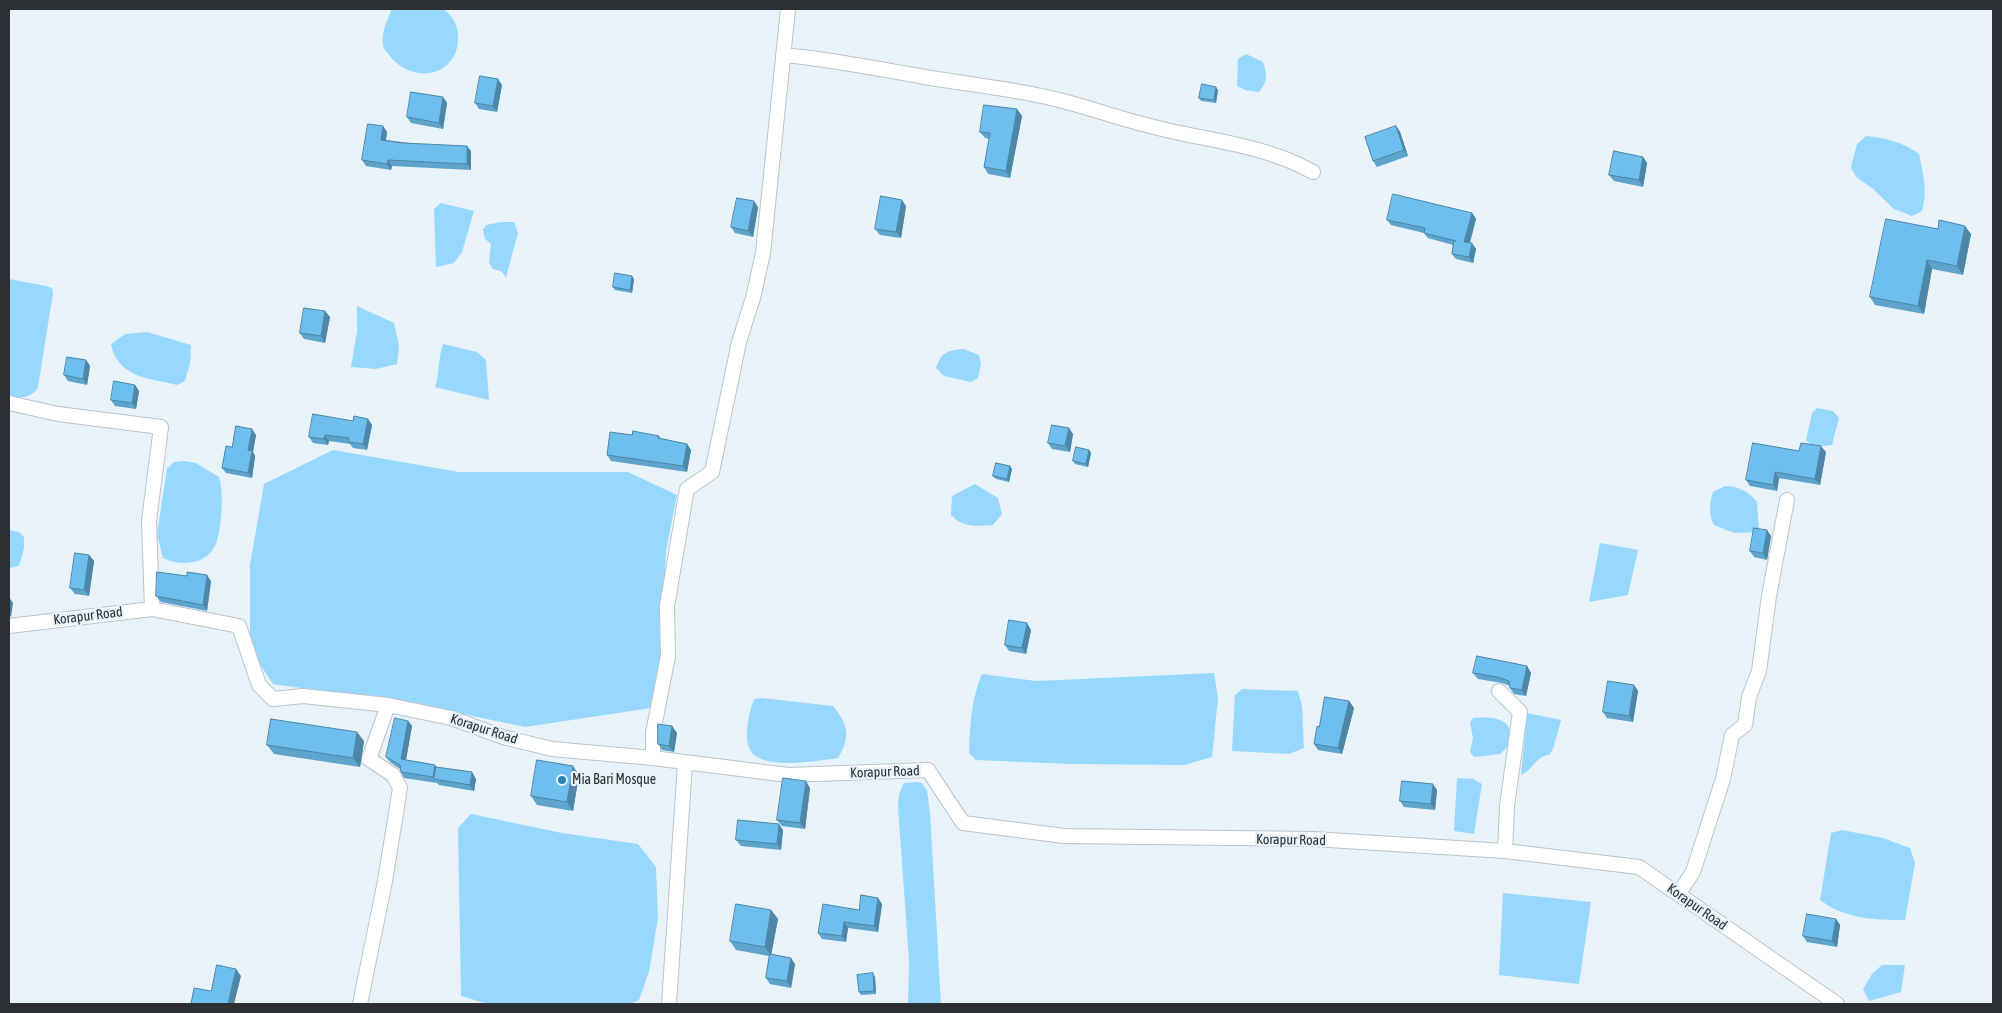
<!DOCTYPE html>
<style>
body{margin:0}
#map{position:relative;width:2002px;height:1013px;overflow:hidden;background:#e7f2f9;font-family:"Asap Condensed",sans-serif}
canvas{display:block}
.frame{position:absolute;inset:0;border:10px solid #2c3032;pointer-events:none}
</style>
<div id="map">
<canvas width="2002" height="1013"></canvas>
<div class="frame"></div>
</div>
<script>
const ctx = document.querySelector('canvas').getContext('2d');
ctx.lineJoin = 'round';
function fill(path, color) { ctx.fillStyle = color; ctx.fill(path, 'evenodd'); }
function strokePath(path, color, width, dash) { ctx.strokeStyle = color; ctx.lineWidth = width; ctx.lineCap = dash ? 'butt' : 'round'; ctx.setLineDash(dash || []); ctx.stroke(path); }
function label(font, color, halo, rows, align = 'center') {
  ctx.font = font + ' "Asap Condensed",sans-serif'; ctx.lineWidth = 4.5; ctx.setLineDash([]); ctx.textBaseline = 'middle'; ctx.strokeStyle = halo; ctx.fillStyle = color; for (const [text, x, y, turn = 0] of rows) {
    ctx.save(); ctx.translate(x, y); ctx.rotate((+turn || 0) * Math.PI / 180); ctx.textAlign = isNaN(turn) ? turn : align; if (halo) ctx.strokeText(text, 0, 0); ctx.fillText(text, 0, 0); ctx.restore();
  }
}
fill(new Path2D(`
 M392,9H443C451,13 458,26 458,34C461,77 412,86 389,55C387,52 384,49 383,46C381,32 387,21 392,9Z
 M1246,54L1263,62C1267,73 1268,82 1259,92L1245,90L1237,86L1238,59Z
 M1866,136C1886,138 1903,142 1919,154C1923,173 1928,192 1922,211L1912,216L1894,209L1872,188L1856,177L1851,168L1852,162L1857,144Z
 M441,203L474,211L462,252L454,263L436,267L434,209Z
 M501,222H514L518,233L506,277L501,271L493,269L489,263L491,244L485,239L483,230L486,225Z
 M9,279L46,286L52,288L53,293L38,387C31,399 21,398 9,396Z
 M357,306L394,323L399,346L397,364L376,369L351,367L357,332Z
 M147,332L191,345L190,363L185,381L177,385C149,378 118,378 111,344L125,334Z
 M443,344L477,352L486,360L489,400L435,387C440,372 438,358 443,344Z
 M964,349L979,355L981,365L978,378L971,382L944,376L936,368C941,352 948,350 964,349Z
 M1817,408L1833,411L1839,418L1832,445L1813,447L1806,440L1812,413Z
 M333,450L459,472H628L677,495L666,551L661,656L651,708L525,727L420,705L273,684L250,649V565L264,484Z
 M184,461L196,463L219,477C224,494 222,530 215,546C205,566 179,566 163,558L157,534L167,469L174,462Z
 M975,484L998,498L1002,514L993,525C976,526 963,528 951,515L952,496Z
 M1725,486C1738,486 1750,492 1757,502L1759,532L1734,533L1714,525C1708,515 1710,502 1713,492Z
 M9,530L19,532L24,537V548L19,566L9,568Z
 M1600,543L1638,550L1628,595L1589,602Z
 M1214,673L1218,698L1212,757L1184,765L1072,764L976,760L969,753C970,725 971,700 982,674L1036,681Z
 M1242,689L1298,691L1302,706L1304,748L1289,754L1232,751L1235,695Z
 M762,698L833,706C848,724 851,737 838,758C817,761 772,769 754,755C741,744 749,712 754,699Z
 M1527,713L1561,720L1553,749L1549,755C1536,756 1533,770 1521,775Z
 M1473,718C1483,717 1504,716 1509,728C1511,732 1509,740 1509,745L1500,754L1474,757L1470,752L1473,738L1470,723Z
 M1457,778L1473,779L1482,784L1474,834L1454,831Z
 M916,782L922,783L927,791L930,813L941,1004H908L909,961L898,807L899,794L904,783Z
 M471,814L562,833L638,844L656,867L658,918L649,972L639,1000L630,1004H488L461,996L458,828Z
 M1842,830L1883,838L1910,848L1915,863L1905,920C1875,920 1845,919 1820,900L1831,833Z
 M1503,893L1591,902L1579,984L1499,975Z
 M1882,965H1905L1901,992L1869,1001L1863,989L1872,974Z`), '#99d8fe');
const street = new Path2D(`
 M783,55C831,59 877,69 925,77C971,85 1018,89 1063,101C1094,109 1123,120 1154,127C1208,141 1263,144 1313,172
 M9,403L58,414L161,427L149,521L152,609
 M9,626L152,609L239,626L259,685L273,699L303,696L388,705L451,718L503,737L552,749L653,758L788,775L928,770L963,823L1064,836L1313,839L1505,851L1639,867L1837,1004
 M1499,691L1520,712L1507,806L1505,851
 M653,758V733L668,656L667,606L687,489L712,472L739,342L753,298L763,253L788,9
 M1679,893L1693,872L1723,779L1732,735L1745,725L1749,697L1759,671L1769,596L1787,500
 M360,1004L385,881L400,788L393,775L369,759L388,705
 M669,1004L685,763`);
strokePath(street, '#b9c4cb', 16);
strokePath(street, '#fff', 14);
fill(new Path2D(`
 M502,85L497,112L479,109L475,103Z
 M1218,90L1216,103L1201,101L1199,98Z
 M443,97L447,103L443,129L411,123L407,117Z
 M1017,109L1022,116L1010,178L988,174L984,167L989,139L985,138L980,132Z
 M383,126L387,132L386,140L471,151V170L392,166L391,170L366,166L362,160Z
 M1396,126L1400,132L1408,156L1377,167L1373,161Z
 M1643,157L1647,163L1643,187L1614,181L1609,175Z
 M906,206L901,238L880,235L875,229Z
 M758,207L753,237L735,233L731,227Z
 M1472,213L1476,219L1470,243L1476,249L1473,263L1456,259L1452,254L1453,245L1428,238L1424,233L1391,225L1387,220Z
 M1938,229L1971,234L1963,275L1932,269L1924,314L1875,305L1870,297Z
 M632,276L634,279L632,293L615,290L613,287Z
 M325,311L330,317L325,343L304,339L300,333Z
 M86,360L90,366L87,385L68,381L64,375Z
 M135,385L139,391L136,409L115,406L111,400Z
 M368,419L372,425L367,450L353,448L350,444L329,441L328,445L313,443L309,437Z
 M1073,434L1070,452L1052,449L1048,443Z
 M256,435L253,452L255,456L252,478L226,473L222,468L232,447Z
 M632,435L659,436L661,439L687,444L691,450L687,472L611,461L607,455Z
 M1089,450L1091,453L1088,467L1075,464L1073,461Z
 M1799,451L1826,452L1820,485L1779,478L1777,491L1750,486L1746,480Z
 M1012,469L1009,482L996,479L993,476Z
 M1771,536L1767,560L1754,557L1750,551Z
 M89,555L94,561L89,596L75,594L70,588Z
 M211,581L207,611L161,602L156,596Z
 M1031,630L1026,654L1009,651L1005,645Z
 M1527,666L1531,673L1526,696L1514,694L1510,688V686L1502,683L1478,679L1473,673Z
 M1634,685L1638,691L1633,722L1607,718L1603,712Z
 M1349,701L1354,708L1342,754L1318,750L1314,744L1319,727Z
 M408,721L412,726L406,760L435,765L437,767L476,779L474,791L439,785L437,783L404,778L401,772L400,769L390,762L386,757Z
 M672,726L677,733L674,752L662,750L658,744Z
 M364,741L360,767L274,754L267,745Z
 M579,775L573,811L537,805L531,796Z
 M810,788L805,829L782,826L777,820Z
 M1437,790L1435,810L1404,807L1400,801Z
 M783,830L781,850L741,846L736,840Z
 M882,904L878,932L848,928L846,942L822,939L818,933L859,910Z
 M771,910L778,919L771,954L795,964L791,988L770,984L766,978L769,956L736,950L730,941Z
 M1836,919L1840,925L1837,947L1807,942L1803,936Z
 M875,977L876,994L861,995L859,992Z`), '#5fa4cd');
fill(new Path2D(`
 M498,79L502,85L497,112L493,106Z
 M1216,87L1218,90L1216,103L1214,100Z
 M443,97L447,103L443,129L439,123Z
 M1017,109L1022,116L1010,178L1006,171Z
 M383,126L387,132L385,145L381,140Z
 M1396,126L1400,132L1408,156L1404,150Z
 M467,146L471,151V170L467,164Z
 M1643,157L1647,163L1643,187L1639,180Z
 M388,160L392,166L391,170L387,164Z
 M902,200L906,206L901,238L896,232Z
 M754,201L758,207L753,237L748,231Z
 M1472,213L1476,219L1468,248L1464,242Z
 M1965,226L1971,234L1963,275L1957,266Z
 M1472,243L1476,249L1473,263L1469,257Z
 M1927,260L1932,269L1924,314L1918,306Z
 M632,276L634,279L632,293L630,290Z
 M325,311L330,317L325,343L321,336Z
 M86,360L90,366L87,385L83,379Z
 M135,385L139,391L136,409L132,403Z
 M368,419L372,425L367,450L363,444Z
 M1069,428L1073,434L1070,452L1065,446Z
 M252,429L256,435L253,452L255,456L252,478L248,473V450Z
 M325,435L329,441L328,445L324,439Z
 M687,444L691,450L687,472L683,466Z
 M1821,446L1826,452L1820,485L1815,479Z
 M1089,450L1091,453L1088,467L1086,464Z
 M1010,466L1012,469L1009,482L1007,479Z
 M1775,472L1779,478L1777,491L1773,485Z
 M1767,530L1771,536L1767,560L1763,553Z
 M89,555L94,561L89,596L84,590Z
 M207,575L211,581L207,611L203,605Z
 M9,597L13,603L11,617L9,614Z
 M1027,623L1031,630L1026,654L1022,648Z
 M1527,666L1531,673L1526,696L1522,690Z
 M1634,685L1638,691L1633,722L1629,716Z
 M1349,701L1354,708L1342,754L1338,748Z
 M408,721L412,726L405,765L401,759Z
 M672,726L677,733L674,752L669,746Z
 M357,732L364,741L360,767L353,758Z
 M573,766L579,775L573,811L567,802Z
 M472,772L476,779L474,791L470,785Z
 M806,781L810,788L805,829L800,823Z
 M1433,784L1437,790L1435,810L1431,804Z
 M779,824L783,830L781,850L777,844Z
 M878,898L882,904L878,932L874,926Z
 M771,910L778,919L771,956L765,947Z
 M1836,919L1840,925L1837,947L1832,941Z
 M844,922L848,928L846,942L842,936Z
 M791,958L795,964L791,988L787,981Z
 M236,969L241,976L234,1004H228Z
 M873,973L875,977L876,994L874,991Z`), '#4d86a7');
const building = new Path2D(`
 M480,76L498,79L493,106L475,103Z
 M1202,84L1216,87L1214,100L1199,98Z
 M411,92L443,97L439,123L407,117Z
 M984,105L1017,109L1006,171L984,167L990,133L980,132Z
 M368,124L383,126L381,140L403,143L467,146V164L388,160L387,164L362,160Z
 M1396,126L1404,150L1373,161L1365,137Z
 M1614,151L1643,157L1639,180L1609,175Z
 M1393,194L1472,213L1464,242L1472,243L1469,257L1452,254L1454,240L1456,241L1424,233L1425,228L1387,220Z
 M881,196L902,200L896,232L875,229Z
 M737,198L754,201L748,231L731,227Z
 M1886,219L1938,229L1939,220L1965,226L1957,266L1927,260L1918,306L1870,297Z
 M615,273L632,276L630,290L613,287Z
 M304,308L325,311L321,336L300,333Z
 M67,357L86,360L83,379L64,375Z
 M114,381L135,385L132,403L111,400Z
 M313,414L353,421L354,416L368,419L363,444L349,442V438L325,435L324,439L309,437Z
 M1052,425L1069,428L1065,446L1048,443Z
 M236,426L252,429L248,450L252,451L248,473L222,468L226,446L232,447Z
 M633,431L659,436L658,438L687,444L683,466L607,455L610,432L632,435Z
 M1753,443L1799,451L1801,443L1821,446L1815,479L1775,472L1773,485L1746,480Z
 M1076,447L1089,450L1086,464L1073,461Z
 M996,463L1010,466L1007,479L993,476Z
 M1754,528L1767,530L1763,553L1750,551Z
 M75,553L89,555L84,590L70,588Z
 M157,572L187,576V572L207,575L203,605L156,596Z
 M1009,620L1027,623L1022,648L1005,645Z
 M1477,656L1527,666L1522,690L1510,688L1509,681L1497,677L1473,673Z
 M1608,681L1634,685L1629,716L1603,712Z
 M1325,697L1349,701L1338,748L1314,744L1317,726L1319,727Z
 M395,718L408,721L401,759L435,765L433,777L401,772L400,765L386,757Z
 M271,719L357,732L353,758L267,745Z
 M658,724L672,726L669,746L658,744Z
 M537,760L573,766L567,802L531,796Z
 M436,767L472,772L470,785L434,779Z
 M783,778L806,781L800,823L777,820Z
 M1402,781L1433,784L1431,804L1400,801Z
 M738,820L779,824L777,844L736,840Z
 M861,895L878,898L874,926L844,922L842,936L818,933L823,904L859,910Z
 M736,904L771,910L765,947L730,941Z
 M1807,914L1836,919L1832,941L1803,936Z
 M770,954L791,958L787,981L766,978Z
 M217,965L236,969L228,1004H191L194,988L211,991Z
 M873,973L874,991L859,992L857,975Z`);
fill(building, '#6ebfee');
strokePath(building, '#4d86a7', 1);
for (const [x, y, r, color] of [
 [562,780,5,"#2b85b2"]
]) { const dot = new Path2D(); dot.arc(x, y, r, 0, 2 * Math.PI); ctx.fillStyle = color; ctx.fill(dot); strokePath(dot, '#e7f2f9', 2); }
label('14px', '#2c3032', '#e7f2f9', [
 ["Korapur Road",88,616,-7],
 ["Korapur Road",484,729,18],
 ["Korapur Road",885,772,-2],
 ["Korapur Road",1291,840,1],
 ["Korapur Road",1697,907,35]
]);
label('14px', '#2c3032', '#e7f2f9', [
 ["Mia Bari Mosque",572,780]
], 'left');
</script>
